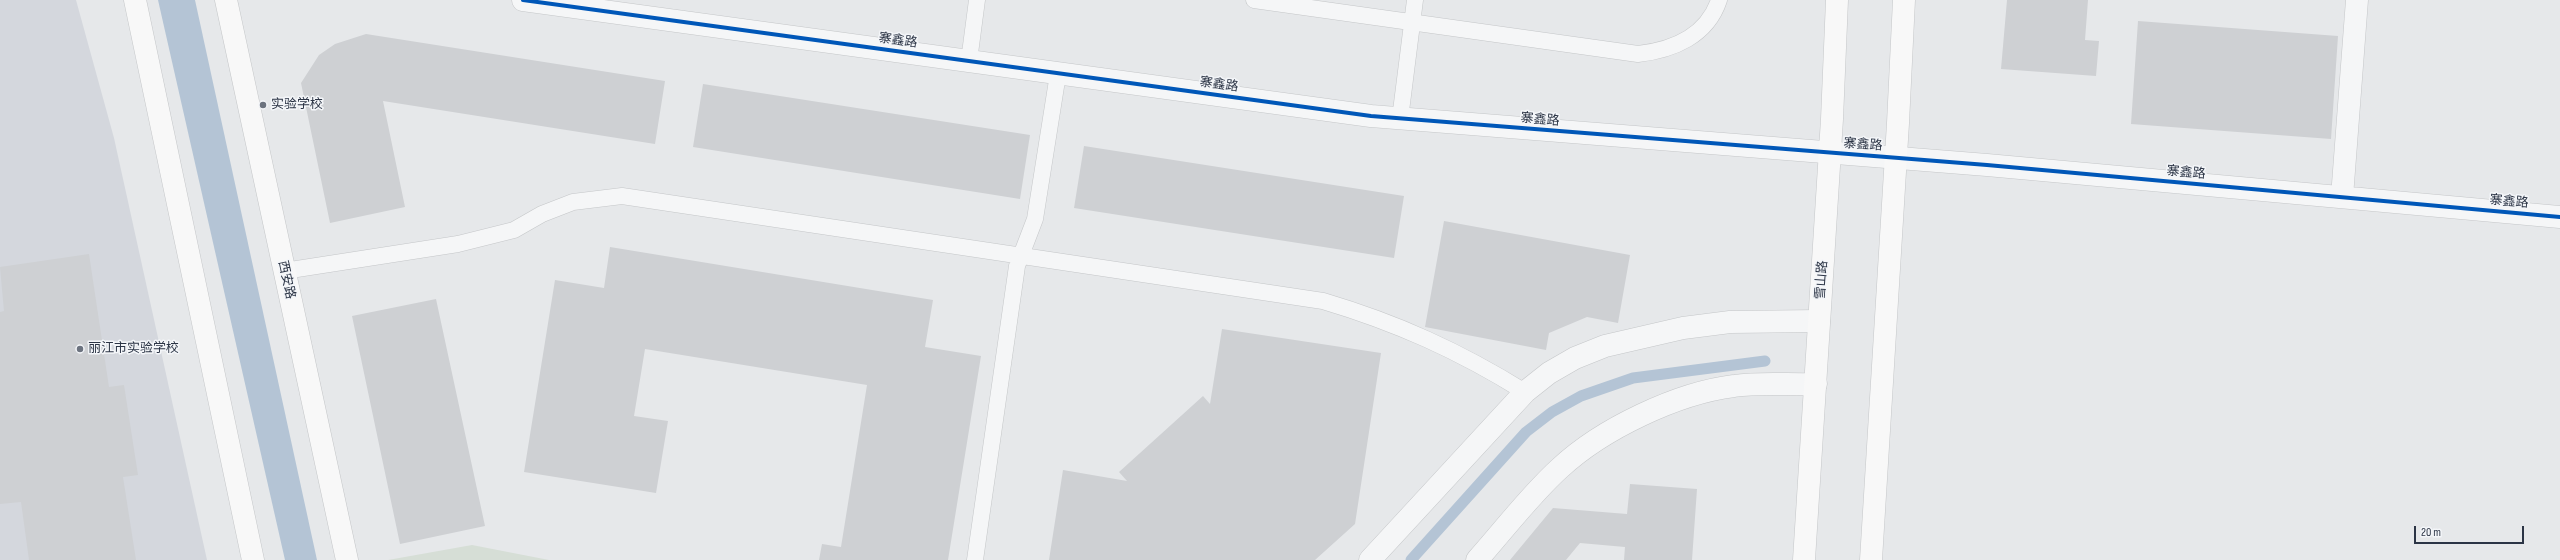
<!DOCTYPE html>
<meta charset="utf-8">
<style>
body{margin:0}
#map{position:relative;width:2560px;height:560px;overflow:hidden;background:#e6e8ea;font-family:"Sofia Sans Condensed",sans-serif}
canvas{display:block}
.scale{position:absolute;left:2414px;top:526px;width:110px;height:18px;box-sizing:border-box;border:2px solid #2b3445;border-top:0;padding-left:5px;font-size:12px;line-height:14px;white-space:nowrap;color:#2b3445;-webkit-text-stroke:3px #f4f6f9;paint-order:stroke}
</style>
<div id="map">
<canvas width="2560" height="560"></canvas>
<div class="scale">20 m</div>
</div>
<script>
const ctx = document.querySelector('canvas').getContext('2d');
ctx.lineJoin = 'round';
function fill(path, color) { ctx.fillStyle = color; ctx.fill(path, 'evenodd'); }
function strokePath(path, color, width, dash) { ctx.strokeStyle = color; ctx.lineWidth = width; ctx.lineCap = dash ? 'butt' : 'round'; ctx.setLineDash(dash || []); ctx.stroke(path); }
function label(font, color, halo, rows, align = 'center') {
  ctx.font = font + ' "Sofia Sans Condensed","Noto Sans SC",sans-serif'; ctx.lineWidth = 3; ctx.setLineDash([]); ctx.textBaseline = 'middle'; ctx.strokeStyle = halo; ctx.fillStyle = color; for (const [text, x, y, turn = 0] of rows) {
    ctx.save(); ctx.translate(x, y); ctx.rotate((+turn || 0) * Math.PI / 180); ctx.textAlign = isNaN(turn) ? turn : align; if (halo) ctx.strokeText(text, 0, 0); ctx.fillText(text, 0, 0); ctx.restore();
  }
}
fill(new Path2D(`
 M0,0H76L114,138L207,560H0Z`), '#d4d7dd');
fill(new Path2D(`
 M472,545L549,560H388Z`), '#d6ded6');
fill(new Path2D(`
 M158,0H195L317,560H285Z`), '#b4c4d5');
strokePath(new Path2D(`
 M1411,560L1526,432L1552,412L1581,396L1633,378L1765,361`), '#b4c4d5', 11);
fill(new Path2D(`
 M2007,0H2088L2085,40L2099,41L2096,76L2001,69Z
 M2138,21L2338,36L2331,139L2131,124Z
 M366,34L665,81L655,144L383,101L405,207L330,223L301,83L319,55L335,44Z
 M703,84L1030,135L1020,199L693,147Z
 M1084,146L1404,196L1394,258L1074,208Z
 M1444,221L1630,255L1618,323L1587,317L1549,333L1546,350L1425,327Z
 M610,247L933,300L925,347L981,356L948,560H819L822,544L841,547L867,385L645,349L634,416L668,421L656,493L524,472L555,280L604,288Z
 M89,254L109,387L124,385L138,475L123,477L136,560H29L21,502L0,504V312L4,311L0,267Z
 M436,299L485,526L400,544L352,316Z
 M1222,329L1381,353L1355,524L1315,560H1049L1063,470L1127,481L1119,472L1203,396L1210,404Z
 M1630,484L1697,489L1692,560H1624L1625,547L1580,543L1566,560H1510L1553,508L1627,514Z`), '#ced0d3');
const lane = new Path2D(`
 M1254,0L1638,54C1673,50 1707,36 1719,0
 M969,61L977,0
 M1400,119L1415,0
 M284,271L458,244L514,230L542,214L573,202L622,196L1323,301C1397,323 1459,351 1525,392
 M975,560L1017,266L1035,219L1058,74`);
const street = new Path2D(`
 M523,0L1371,116L1987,165L2560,217
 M2342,197L2357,0
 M1370,560L1525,392L1549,373L1575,358L1605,346L1683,328L1730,322L1819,321
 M1477,560C1504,530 1530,495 1560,468C1602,429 1677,393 1734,386C1760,382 1789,385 1816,384`);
const secondary = new Path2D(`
 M135,0L253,560
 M226,0L347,560
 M1804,560L1832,119L1837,0
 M1871,560L1898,123L1904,0`);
strokePath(lane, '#c4c6c8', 17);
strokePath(street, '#c4c6c8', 23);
strokePath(secondary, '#c4c6c8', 23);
strokePath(lane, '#f5f6f7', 16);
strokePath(street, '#f5f6f7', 22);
strokePath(secondary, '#f8f8f8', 22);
strokePath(new Path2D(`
 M523,0L1371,116L1987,165L2560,217`), '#0057b8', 4);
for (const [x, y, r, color] of [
 [263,105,4,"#6c737f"],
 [80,349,4,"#6c737f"]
]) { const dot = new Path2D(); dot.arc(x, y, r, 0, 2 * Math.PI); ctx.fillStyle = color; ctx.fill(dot); strokePath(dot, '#f4f6f9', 1.5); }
label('13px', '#2b3445', '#f4f6f9', [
 ["寨鑫路",898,41,8],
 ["寨鑫路",1219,85,8],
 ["寨鑫路",1540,120,5],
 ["寨鑫路",1863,145,4],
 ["寨鑫路",2186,173,5],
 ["寨鑫路",2509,202,5],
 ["西安路",286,280,78],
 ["雪山路",1822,280,-86]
]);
label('13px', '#2b3445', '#f4f6f9', [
 ["实验学校",271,105],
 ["丽江市实验学校",88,349]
], 'left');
</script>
